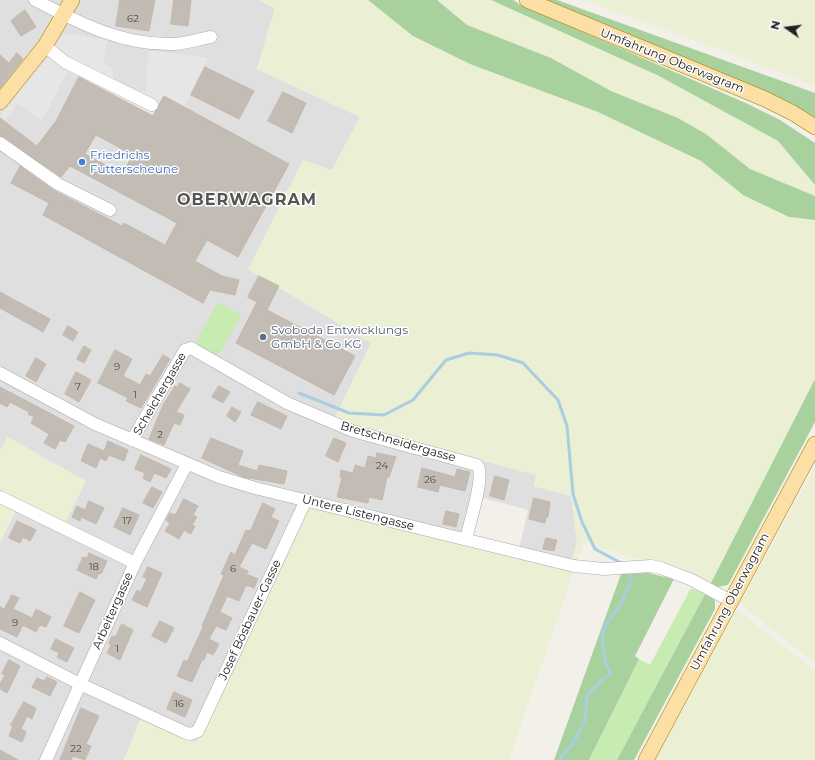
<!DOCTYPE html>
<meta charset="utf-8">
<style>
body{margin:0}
#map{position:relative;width:815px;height:760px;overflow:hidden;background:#f2f0e9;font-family:Montserrat,sans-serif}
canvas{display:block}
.north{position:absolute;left:767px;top:8px;width:40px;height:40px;-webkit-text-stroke:3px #fff;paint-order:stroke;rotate:284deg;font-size:11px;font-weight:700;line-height:16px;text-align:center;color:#222}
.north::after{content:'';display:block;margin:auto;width:14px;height:18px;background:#222;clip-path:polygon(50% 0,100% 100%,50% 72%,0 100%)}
</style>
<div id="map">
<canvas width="815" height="760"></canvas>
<div class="north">N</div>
</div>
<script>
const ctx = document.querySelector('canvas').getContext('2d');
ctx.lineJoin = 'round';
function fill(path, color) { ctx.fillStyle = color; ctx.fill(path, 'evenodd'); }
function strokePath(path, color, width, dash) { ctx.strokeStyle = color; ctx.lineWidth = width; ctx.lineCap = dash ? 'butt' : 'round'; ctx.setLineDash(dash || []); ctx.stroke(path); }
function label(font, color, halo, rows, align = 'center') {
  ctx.font = font + ' Montserrat,sans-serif'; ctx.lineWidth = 3; ctx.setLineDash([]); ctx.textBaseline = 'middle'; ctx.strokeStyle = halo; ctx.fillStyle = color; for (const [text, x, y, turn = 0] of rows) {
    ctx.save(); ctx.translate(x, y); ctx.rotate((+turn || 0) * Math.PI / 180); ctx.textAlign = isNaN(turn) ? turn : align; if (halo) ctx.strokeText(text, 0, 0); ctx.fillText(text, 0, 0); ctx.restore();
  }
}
fill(new Path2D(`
 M0,0H260L275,9L257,69L360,117L332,170L248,269L371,343L334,420L536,475L534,486L571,496L577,541L573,557L567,561L519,549L528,510L483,498L472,538L306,500L196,742L141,717L124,760H0V542L20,502L7,438L0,451Z`), '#e0dfdf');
fill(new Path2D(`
 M260,0H368L413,36L470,64L598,112L701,161L743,195L789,217L815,220V379L711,583L681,567L628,557L584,541L509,760H124L141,717L196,742L308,504L567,561L573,557L577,541L571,496L534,486L536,475L334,420L371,343L248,269L303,160L332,170L360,117L257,69L275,9Z
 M437,0H491L659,76L778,141L815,185V196L750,169L706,134L678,118L611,91L550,58L467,25Z
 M584,0H815V86L737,56Z
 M8,437L86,481L65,523L20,502L0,542V451Z
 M815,467V663L744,607L741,602Z
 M736,611L740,612L815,671V760H655Z`), '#ebf0d5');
fill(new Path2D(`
 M217,303H219L239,313L241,316L220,353L215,354L198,345L197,340Z
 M691,588L705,594L617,760H589L639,659L650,665Z`), '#c7ebb0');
fill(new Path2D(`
 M368,0H437L467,25L551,58L611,91L678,118L706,134L750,169L815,196V220L789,217L743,195L701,161L598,112L470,64L413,36Z
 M491,0H513L521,5L748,104L780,120L815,143V185L778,141L659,76Z
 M542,0H557L815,93V119L793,104Z
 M815,379V422L728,585L717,587L711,583Z
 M648,573L674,579L635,656L639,659L589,760H554L621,574Z
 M705,594L715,600V609L634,760H617Z`), '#a8d19e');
fill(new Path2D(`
 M71,34L107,40L104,64L112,68L113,79L122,87L146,92L148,50L208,58L184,108L162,97L152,116L67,72L42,121L18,104L5,120L0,116L62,35Z`), '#e6e6e6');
strokePath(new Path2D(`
 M299,393L349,413L384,415L413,400L446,360L469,353L498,355L523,363L558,400L567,426L573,494L582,522L595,549L623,564
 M559,760L574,742L585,720L587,695L603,679L611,674L605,662L602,637L606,624L621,604L632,577L628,571`), '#aacddf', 3);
const building = new Path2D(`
 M120,0H155L149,31L116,26Z
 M174,0H191L188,26L171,24Z
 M25,10L36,27L21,36L11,21Z
 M17,53L23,59L0,88V55L9,63Z
 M205,67L254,91L239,119L191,95Z
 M79,77L153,116L164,96L289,164L238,257L207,240L195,261L222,276L239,280L235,295L210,290L203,303L43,215L49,203L11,183L20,166L55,191L122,226L124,223L165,245L177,223L70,166L61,177L0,136V118L37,146L56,121ZM96,135L133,155L122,174L85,154Z
 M283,92L306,103L292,133L268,121Z
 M259,276L279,286L267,310L355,356L334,395L236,343L257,302L248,297Z
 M0,292L50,319L43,332L0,308Z
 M68,326L78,332L73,341L63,335Z
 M84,346L91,350L84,363L77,359Z
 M115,350L132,359L123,376L140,385L146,374L150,376L163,355L170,359L141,408L126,401L128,398L98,383Z
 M36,358L46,364L36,382L26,376Z
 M76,372L91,380L79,402L65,394Z
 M180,383L190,389L176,412L184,415L180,425L174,423L164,445L149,439L163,405L175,386L177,387Z
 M219,386L230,392L223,403L212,397Z
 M0,387L74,426L65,442L60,440L55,449L44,443L49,434L31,423L34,417L28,414L29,412L10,402L7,407L0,403Z
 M258,402L287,416L281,429L251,415Z
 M232,407L241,412L235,422L227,416Z
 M211,438L243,451L238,465L257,471L259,465L287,471L284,484L243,477L202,458Z
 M334,438L346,443L338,462L326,456Z
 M108,441L128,450L124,461L109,455L106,461L100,458L96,468L81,461L88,444L104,451Z
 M377,453L396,457L389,477H387L382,500L369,497L368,503L337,497L342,477H340L341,470L353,473L355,465L365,468L368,456L376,458Z
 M141,455L171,469L166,478L154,473L150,482L143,478L145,473L135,469Z
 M422,468L455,477L457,469L470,472L465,491L440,485L438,492L418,487Z
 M495,476L509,480L504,500L490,496Z
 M152,487L162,492L153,508L143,503Z
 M534,498L550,502L548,517H546L545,523L529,519Z
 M184,499L198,506L193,515L197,517L192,525L195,526L191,534L184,530L179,539L165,531L170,523L166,520L170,513L175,515Z
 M89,501L104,508L96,524L81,517L80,521L72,517L77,506L85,510Z
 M263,503L275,509L271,517L279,521L266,549L252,543L239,567L248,571L246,574L258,579L254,588L246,585L239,601L227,596L220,612L232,618L226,630L216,626L209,639L219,644L213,655L207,652L204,660H202L192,682L177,676L184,660L187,662L203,627L202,626L224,575L221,574L231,552L235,555L246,530L250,531Z
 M123,508L139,515L130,535L114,527Z
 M446,511L459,514L456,527L443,524Z
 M17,521L36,530L30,541L23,537L20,543L9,538Z
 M546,538L557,540L554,551L543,549Z
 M89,553L107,561L101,574L99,573L96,579L77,570L83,557L87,558Z
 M148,567L162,573L147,607L132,600L137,590L140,592L147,579L143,577Z
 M80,592L95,600L79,633L64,626Z
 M12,595L19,598L13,609L32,618L36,609L51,617L46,627L40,625L36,632L23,625L17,637L0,629V607L4,609Z
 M160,621L174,628L166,643L152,636Z
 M122,624L133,630L120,660L107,653L111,645L109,643L112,636L115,637Z
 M56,639L74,648L67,662L57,657L59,653L51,649Z
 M9,660L20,666L7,693L0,689V684L5,675L2,674Z
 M47,677L57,682L50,696L32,687L37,678L44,681Z
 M174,692L192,700L185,717L167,709Z
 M24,702L36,708L32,719L27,716L21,729L26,732L22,742L9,736L13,726L11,725Z
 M81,708L99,716L86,744L91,746L85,760L73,756L71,760H60Z
 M0,750L18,760H0Z`);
fill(building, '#c3bcb5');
strokePath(building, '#c4b8ab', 1);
const minor = new Path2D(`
 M35,0C79,23 123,46 175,44C187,43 199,39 211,37
 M45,46L65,62L152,105
 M0,143L58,184L110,210
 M0,373L95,424L219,477L255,488L574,566L604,569L651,566L661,568L692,580L731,601
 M132,440L185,350L191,348L287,403L353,431L477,465C486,475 469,524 466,539
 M0,497L135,563
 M0,643L80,684L186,733L191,734L198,731L306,500
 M46,760L135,563L187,464`);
const major = new Path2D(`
 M527,0L765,99L793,113L815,127
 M0,102L45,46L72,0
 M646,760L815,444`);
strokePath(minor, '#a9a9a9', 13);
strokePath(major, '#9e7b01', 16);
strokePath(minor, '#fff', 12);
strokePath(major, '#fbdfa4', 15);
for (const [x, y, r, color] of [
 [82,162,4,"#3f7fe0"],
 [263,337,4,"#5c6f8a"]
]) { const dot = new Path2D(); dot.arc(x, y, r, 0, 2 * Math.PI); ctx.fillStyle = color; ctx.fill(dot); strokePath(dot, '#fff', 1.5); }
label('10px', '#4a4847', null, [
 ["62",133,19],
 ["9",117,367],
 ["7",78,387],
 ["1",135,395],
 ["2",160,435],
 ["24",382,466],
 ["26",430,480],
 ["17",127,521],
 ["18",94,567],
 ["6",233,569],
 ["9",15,623],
 ["1",117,649],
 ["16",179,704],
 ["22",76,749]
]);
label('12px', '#222', '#fff', [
 ["Umfahrung Oberwagram",672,61,22],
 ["Scheichergasse",160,394,-60],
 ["Bretschneidergasse",398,442,16],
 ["Untere Listengasse",358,513,14],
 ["Umfahrung Oberwagram",730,602,-62],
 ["Arbeitergasse",113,611,-66],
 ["Josef Bösbauer-Gasse",250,620,-65]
]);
label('12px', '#366cbe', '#fff', [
 ["Friedrichs",90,155],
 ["Futterscheune",90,169]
], 'left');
label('12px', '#4e5e75', '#fff', [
 ["Svoboda Entwicklungs",271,330],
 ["GmbH & Co KG",271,344]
], 'left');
ctx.letterSpacing = '1px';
label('bold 16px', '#555', '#fff', [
 ["OBERWAGRAM",247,200]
]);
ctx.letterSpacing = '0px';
</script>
